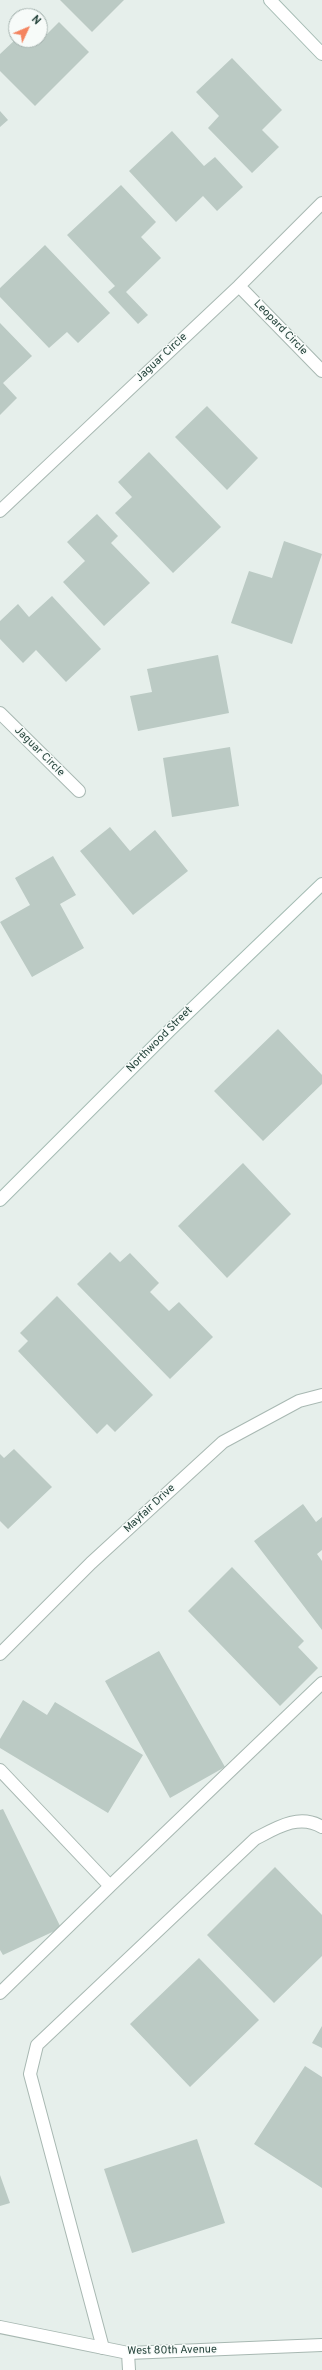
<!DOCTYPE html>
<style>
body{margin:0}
#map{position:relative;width:322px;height:2370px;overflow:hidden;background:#e6efeb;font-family:Overpass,sans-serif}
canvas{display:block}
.north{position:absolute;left:8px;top:8px;width:40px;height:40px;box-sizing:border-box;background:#f7fbf9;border:1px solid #a3b1ad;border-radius:50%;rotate:46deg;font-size:11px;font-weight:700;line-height:16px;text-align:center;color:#24423a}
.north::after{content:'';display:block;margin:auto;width:14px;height:18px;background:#f4845f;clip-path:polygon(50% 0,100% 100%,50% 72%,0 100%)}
</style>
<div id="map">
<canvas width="322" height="2370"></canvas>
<div class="north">N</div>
</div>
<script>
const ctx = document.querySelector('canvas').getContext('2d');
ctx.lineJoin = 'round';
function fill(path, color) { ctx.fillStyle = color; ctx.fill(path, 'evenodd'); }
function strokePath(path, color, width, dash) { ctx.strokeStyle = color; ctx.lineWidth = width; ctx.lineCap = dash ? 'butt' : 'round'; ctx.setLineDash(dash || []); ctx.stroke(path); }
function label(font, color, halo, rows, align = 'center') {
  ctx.font = font + ' Overpass,sans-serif'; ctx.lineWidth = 3; ctx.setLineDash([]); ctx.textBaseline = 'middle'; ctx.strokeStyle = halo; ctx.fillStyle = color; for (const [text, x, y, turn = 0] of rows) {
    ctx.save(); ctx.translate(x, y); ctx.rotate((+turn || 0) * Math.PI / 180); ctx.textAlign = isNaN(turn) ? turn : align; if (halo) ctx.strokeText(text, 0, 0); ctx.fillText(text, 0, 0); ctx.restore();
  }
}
fill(new Path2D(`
 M60,0H124L92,32Z
 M59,22L89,52L35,106L0,71V54L16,39L28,40L34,47Z
 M232,58L282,110L262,130L279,147L252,173L208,128L219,116L196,92Z
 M0,111L8,120L0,127Z
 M172,131L204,166L215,157L243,187L217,211L203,196L176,222L129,171Z
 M121,185L156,222L141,237L161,258L126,292L148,315L138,324L108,292L115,286L67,235Z
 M45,245L110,313L78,343L67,332L49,348L0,297V288Z
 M0,323L32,356L3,383L17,398L0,415Z
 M207,406L258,458L227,490L175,437Z
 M149,452L221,527L173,573L115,513L132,497L118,482Z
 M97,514L118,536L111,543L150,583L104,626L63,582L85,561L67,542Z
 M284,541L322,554L292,644L231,623L249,571L272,578Z
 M52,596L101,649L66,682L36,650L23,663L0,639V621L18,604L29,617Z
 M218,655L229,713L138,731L130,696L152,692L147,669Z
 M230,747L239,806L172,817L163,758Z
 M110,827L130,851L155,830L188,871L133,915L80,851Z
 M53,856L76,895L60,904L84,948L32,977L0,922L30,905L15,878Z
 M278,1029L322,1075V1084L263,1141L214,1091Z
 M243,1163L291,1214L227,1278L178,1226Z
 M110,1252L120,1262L130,1253L159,1283L150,1292L169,1311L179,1302L213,1337L170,1379L77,1284Z
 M57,1296L153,1395L115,1432L107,1424L97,1434L18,1351L28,1341L20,1333Z
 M14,1449L52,1487L8,1529L0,1521V1454L4,1458Z
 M303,1504L316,1522L322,1517V1550L317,1554L322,1561V1630L254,1541Z
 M232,1567L304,1641L298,1647L318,1668L280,1706L188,1611Z
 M159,1651L225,1767L170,1798L105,1681Z
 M23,1700L47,1715L55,1702L143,1755L108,1813L0,1748V1739Z
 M3,1809L61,1928L3,1955L0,1950V1810Z
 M275,1867L322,1915V1956L274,2003L207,1935Z
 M199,1958L259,2020L190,2087L130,2024Z
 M322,2026V2048L312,2043Z
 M305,2066L322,2077V2188L254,2144Z
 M197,2139L225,2223L132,2253L104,2169Z
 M0,2175L10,2203L0,2206Z`), '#bbcac4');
const lane = new Path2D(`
 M0,1770L110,1886L0,1993
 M110,1886L322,1683
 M103,2348L30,2074L37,2045L255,1839C276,1828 299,1813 322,1827`);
const street = new Path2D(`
 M239,286L322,371
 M0,511L239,286L322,203
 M0,713L79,791
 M0,1654L91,1563L223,1442L299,1401L322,1395
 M0,2327L128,2353L322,2345
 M128,2353L129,2370`);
const secondary = new Path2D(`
 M270,0L322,54
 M0,1200L170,1030L322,884`);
strokePath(lane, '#a8b8b2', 14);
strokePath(street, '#a8b8b2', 14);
strokePath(secondary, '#a4bbb3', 14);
strokePath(lane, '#fff', 12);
strokePath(street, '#fff', 12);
strokePath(secondary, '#fff', 12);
label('11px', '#24423a', '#f7fbf9', [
 ["Leopard Circle",280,328,46],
 ["Jaguar Circle",162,358,-43],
 ["Jaguar Circle",39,752,45],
 ["Northwood Street",160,1040,-45],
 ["Mayfair Drive",150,1509,-43],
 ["West 80th Avenue",172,2351,-1]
]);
</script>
